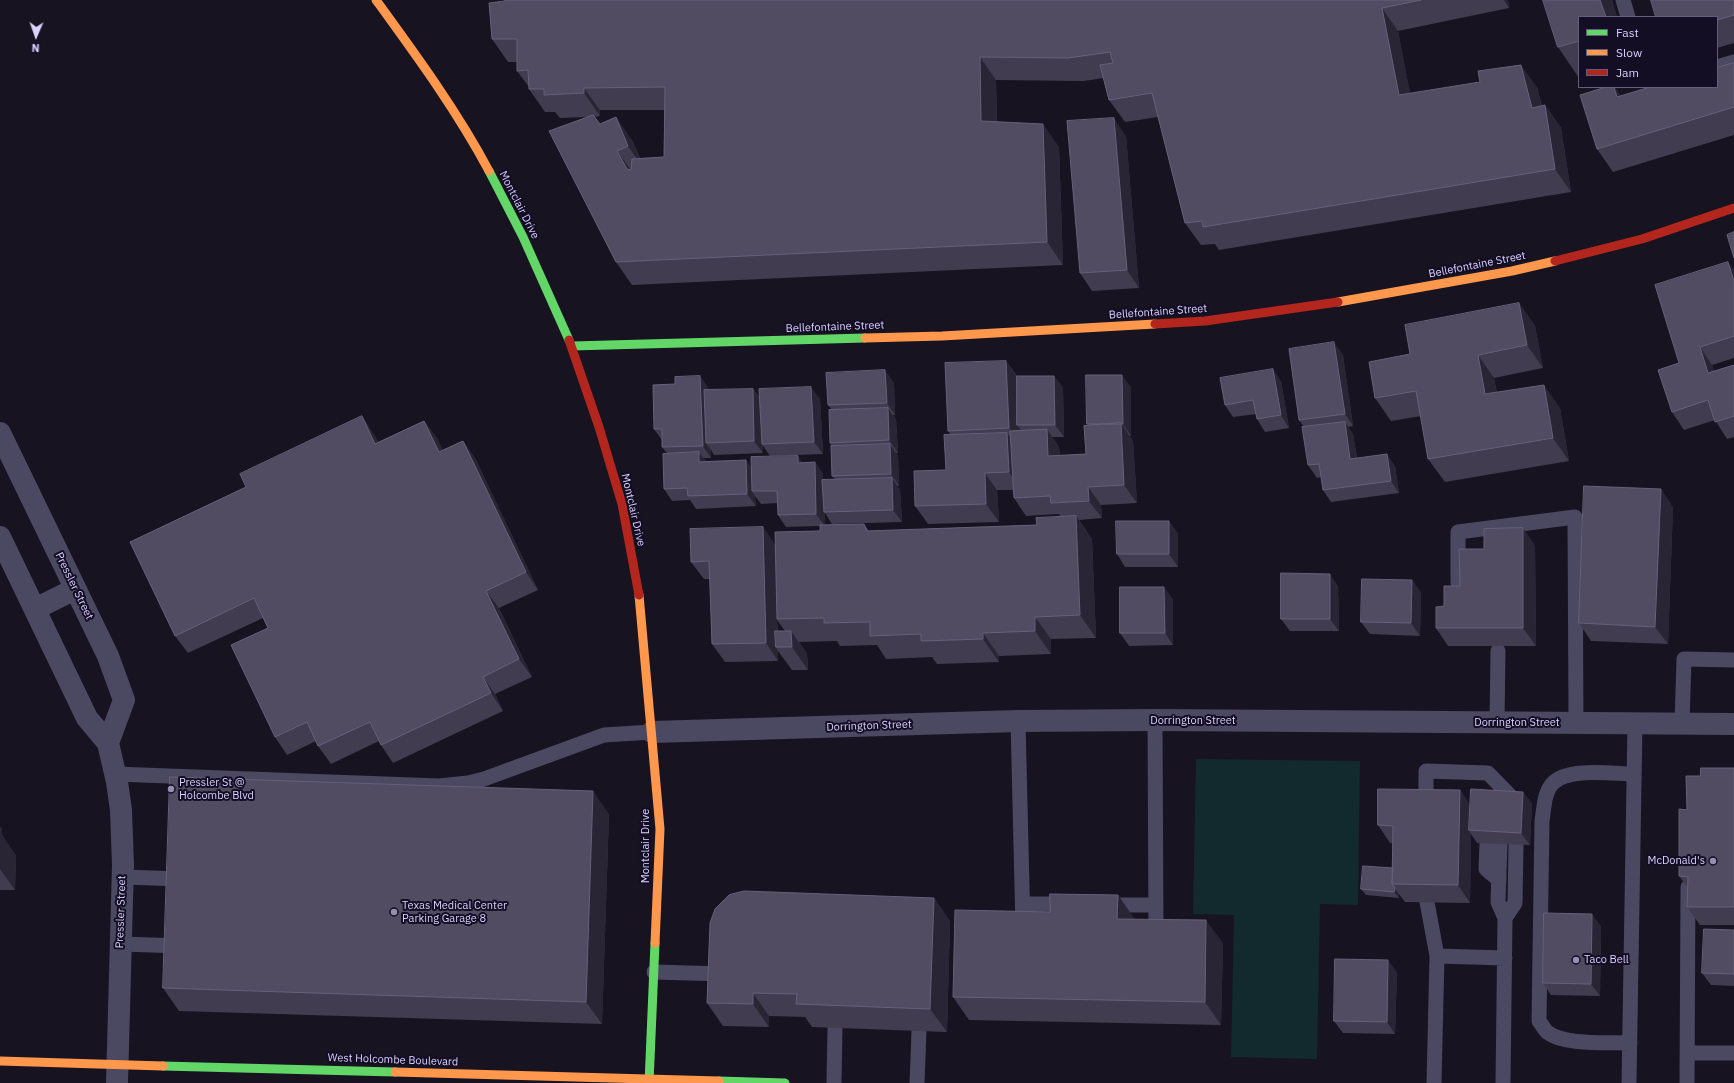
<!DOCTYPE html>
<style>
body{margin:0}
#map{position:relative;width:1734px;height:1083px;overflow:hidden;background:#171320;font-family:"IBM Plex Sans",sans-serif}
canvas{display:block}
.legend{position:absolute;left:1578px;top:16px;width:140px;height:72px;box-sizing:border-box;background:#140e25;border:1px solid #635c7c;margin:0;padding:5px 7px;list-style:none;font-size:12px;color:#dad2ff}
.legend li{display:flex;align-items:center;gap:8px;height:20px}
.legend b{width:20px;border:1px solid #635c7c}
.north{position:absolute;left:16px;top:16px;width:40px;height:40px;-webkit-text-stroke:3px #140e25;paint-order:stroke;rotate:182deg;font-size:11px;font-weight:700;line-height:16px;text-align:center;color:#dad2ff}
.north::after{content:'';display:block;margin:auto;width:14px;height:18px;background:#dad2ff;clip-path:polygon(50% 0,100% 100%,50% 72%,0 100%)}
</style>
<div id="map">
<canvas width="1734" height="1083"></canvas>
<ul class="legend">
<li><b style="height:5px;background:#63d668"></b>Fast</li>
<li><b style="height:5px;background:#ff974d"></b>Slow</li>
<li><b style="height:5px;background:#b3261e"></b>Jam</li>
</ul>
<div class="north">N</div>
</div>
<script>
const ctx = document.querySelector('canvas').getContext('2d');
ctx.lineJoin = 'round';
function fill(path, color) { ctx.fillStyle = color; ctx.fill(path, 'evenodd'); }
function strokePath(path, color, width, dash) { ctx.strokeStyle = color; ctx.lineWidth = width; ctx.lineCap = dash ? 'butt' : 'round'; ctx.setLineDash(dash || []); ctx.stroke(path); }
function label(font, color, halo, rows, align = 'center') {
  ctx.font = font + ' "IBM Plex Sans",sans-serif'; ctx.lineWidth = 4; ctx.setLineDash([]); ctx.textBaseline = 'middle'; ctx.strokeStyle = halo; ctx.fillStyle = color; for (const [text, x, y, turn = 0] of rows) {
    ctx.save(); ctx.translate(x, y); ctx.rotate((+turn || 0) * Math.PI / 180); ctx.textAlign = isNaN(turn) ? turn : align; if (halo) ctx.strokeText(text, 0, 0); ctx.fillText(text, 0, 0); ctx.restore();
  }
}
fill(new Path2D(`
 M1196,759L1360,761L1358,905L1320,904L1317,1059L1231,1057L1234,915L1193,914Z`), '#122a2d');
strokePath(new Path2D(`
 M1623,0L1628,17
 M1717,67L1734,62
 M1458,583V532L1575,517L1576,723
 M1155,720L1156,932
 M1018,721L1023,928
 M1497,723L1498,651
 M1682,724L1684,659L1734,660
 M115,774L439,786L468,783L484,779L604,735L652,732
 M1426,808V771L1488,773L1518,804
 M1487,843L1486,869L1499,880
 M1500,844L1498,902L1505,918L1503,1083
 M122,877L184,879
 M1427,902L1437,956
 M1023,904H1071
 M1105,905H1156
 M1505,918L1515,903L1516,845
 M121,944L182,946
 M654,972L725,974
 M1630,1043C1608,1042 1565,1046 1547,1032C1544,1029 1542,1025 1539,1021L1542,821C1544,809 1544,792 1553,783C1568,767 1614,774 1634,774
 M1687,1053H1734
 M834,1083L835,1028
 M917,1083L919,1031
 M1434,1083L1437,956L1505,958
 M1629,1083L1635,723
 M1687,1083L1688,887`), '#4b4861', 15);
strokePath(new Path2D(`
 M0,433L108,656L124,700L108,743
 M0,537L87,718L108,743L117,782L121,810L123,865L117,1083
 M35,609L75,589
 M652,732L1018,721L1155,720L1734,724`), '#4b4861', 22);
strokePath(new Path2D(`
 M489,171L523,237L569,340
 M572,346L865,338
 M163,1066L395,1072
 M719,1081L785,1083
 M649,1083L655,943`), '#63d668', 9);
strokePath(new Path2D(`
 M376,0C416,55 457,111 489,171
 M1338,302L1512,271L1555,261
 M865,338L942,336L1155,324
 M639,595L660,829L655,943
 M0,1061L163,1066
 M395,1072L719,1081`), '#ff974d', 9);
strokePath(new Path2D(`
 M1555,261L1642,239L1734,208
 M1155,324L1205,321L1338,302
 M569,340L599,427L622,504L639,595`), '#b3261e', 9);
fill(new Path2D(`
 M505,0H1508L1509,8L1398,31L1410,94L1537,87L1542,106L1545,105L1561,128L1571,192L1219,250L1215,244L1201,245L1185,223L1158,117L1125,122L1109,100L1103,78L1084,81L996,80L997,121L1059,147L1063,265L632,285L616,262L588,117L560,118L555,112H545L529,89V87L517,71V62H508L492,39ZM600,110H664V157L640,158L632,140L600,124L594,117L600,116Z
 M1543,0H1612L1617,17H1579V78L1558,47Z
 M1734,0V43L1717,48V17Z
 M1734,63V135L1613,172L1597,149L1621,96Z
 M1126,136L1139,288L1092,291L1080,273Z
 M1734,270V358L1712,365L1714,371L1734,365V437L1727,439L1715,420L1684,430L1672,412L1679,363Z
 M1519,303L1535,326L1543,368L1494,378L1497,393L1560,408L1569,461L1445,482L1428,459L1421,416L1391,421L1375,398L1410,354Z
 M1343,355L1353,426L1348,427L1353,434L1357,458L1395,466L1399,493L1331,502L1323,490L1321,477L1317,478L1308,465L1304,427L1299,420Z
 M1006,361L1017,376H1054L1063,388L1064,437H1052L1059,447L1060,456L1086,454L1088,425L1087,424L1131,387V436H1129L1133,441L1137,503L1101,505L1102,518L1079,520L1092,539L1096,638L1051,639V654L999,656V662L937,664L932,657L886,659L877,645L840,646L837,641L799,642L807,654L808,670H792L778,651V661L725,662L712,644L710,579H704L691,562L763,527L775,545L820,531V526L786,527L778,515V503L761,504L755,496L756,506L696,509L690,500L672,501L664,489L667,453L662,447V440L654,429L675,384L700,376L708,388L709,390L753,389L760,398L820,399L823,454L770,456L763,446V453L714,455L711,450V458H703L706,461L746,460L751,468L815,462L823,474V480L835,479L832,476V446L830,443L832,410L828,405L894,383L895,415H893L896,420L898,453H896L898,456L899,486H897L900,490L902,522L832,524L825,513V525L864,524L869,531L1037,525L1061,517L1059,514L1026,516L1014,498L1013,490H997L999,522L928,524L915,506L946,470L951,435L948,431ZM777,620L785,631H778Z
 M1281,381L1289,428L1265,432L1257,419L1256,414L1233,417L1225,405Z
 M424,421L437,438L442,450L463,441L475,458L538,590L499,608L532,677L495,694L503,711L393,763L381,745L379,741L331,764L318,746L316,741L287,755L275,737L268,628L263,618L188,653L175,636L374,434L378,442Z
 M1673,507L1668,644L1591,641L1579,623Z
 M1523,528L1535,546L1536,646H1448L1436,628L1444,606L1460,586Z
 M1178,533V567H1125L1117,554Z
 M1412,580L1421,593L1420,636L1370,634L1361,622Z
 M1338,586L1339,631H1290L1281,619Z
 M1173,599V645L1129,646L1120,633Z
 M1734,768V925H1700L1687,907L1688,888L1679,876L1687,810L1700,776Z
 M1460,790L1470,805L1523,792L1532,804L1530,845L1477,843L1471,834L1470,903L1405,902L1399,894V898L1366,895L1361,889L1393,868V843H1390L1378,825Z
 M609,814L602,1024L179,1011L163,988Z
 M0,827L2,829V835L16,856L15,890H0Z
 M1118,895L1134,919L1223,943L1221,1025L969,1020L953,997L1050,912Z
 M934,898L950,921L947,1032L812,1027L805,1017L769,1016V1027L723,1026L707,1003Z
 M1601,926L1600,996L1551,995L1543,983Z
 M1734,930V986L1711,985L1702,973Z
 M1397,972L1395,1034L1343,1033L1334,1021Z`), '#413c4f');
fill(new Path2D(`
 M1504,0H1508L1509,8Z
 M1600,0H1612L1617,17H1606Z
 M1382,8L1398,31L1415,118L1399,95Z
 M980,57L996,80L997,143L981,121Z
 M1521,65L1537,87L1548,131L1532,108Z
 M1614,87H1615L1629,108L1617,97Z
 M584,88L600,110V116L584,93Z
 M1545,105L1561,128L1571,192L1555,169Z
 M616,117L632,140L644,169L628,146Z
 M1114,118L1126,136L1139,288L1127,270Z
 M1043,124L1059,147L1063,265L1047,242Z
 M617,151L634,174L627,169Z
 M1728,262L1734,270V281Z
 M1519,303L1535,326L1543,368L1527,345Z
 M1334,342L1343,355L1353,426L1345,414Z
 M1700,347L1712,365L1720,391L1708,373Z
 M1478,355L1494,378L1501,417L1485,394Z
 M1006,361L1018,379L1017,425L1021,430V446L1009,428Z
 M1273,369L1281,381L1289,428L1281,415Z
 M885,370L894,383L895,415L887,403Z
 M1122,375L1131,387V436L1123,424Z
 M700,376L708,388L711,443H706L711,450V458L703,446Z
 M1054,376L1063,388L1064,437L1055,425Z
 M1544,385L1560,408L1569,461L1553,438Z
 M811,387L820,399L823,454L814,442Z
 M753,389L761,401L762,444L763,446V453L754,441Z
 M888,408L896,420L898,453L889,440Z
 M362,416L374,434L388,462L375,444Z
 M424,421L437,438L452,469L439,452Z
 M1345,422L1353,434L1359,472L1350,459Z
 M1121,423L1133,441L1137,503L1124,485Z
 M1047,429L1059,447L1061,474L1048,456Z
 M1007,433L1020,450L1021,490L1009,472Z
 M463,441L475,458L538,590L526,572Z
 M890,444L898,456L899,486L891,474Z
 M699,452L708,465L699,462Z
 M1387,454L1395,466L1399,493L1391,481Z
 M798,456L806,468L798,463Z
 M746,460L754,472L752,491L755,496L756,506L747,494Z
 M815,462L823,474L825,512H824L825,513V526L816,514Z
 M985,473L997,490L999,522L986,504Z
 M892,478L900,490L902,522L893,510Z
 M1088,487L1101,505L1102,518L1089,501Z
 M1661,489L1673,507L1668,644L1655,627Z
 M1076,516L1092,539L1096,638L1080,615Z
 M1169,521L1178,533V567L1169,554Z
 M763,527L775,545L778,647H776L778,651V661L766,643Z
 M1523,528L1535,546L1536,646L1523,628Z
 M1330,574L1338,586L1339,631L1330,619Z
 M1412,580L1421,593L1420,636L1411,623Z
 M1164,587L1173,599V645L1165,633Z
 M486,591L499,608L532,677L519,659Z
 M1035,617L1051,639V654L1035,631Z
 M791,631L807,654L808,670L792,647Z
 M983,633L999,656V662L983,639Z
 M483,677L495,694L503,711L491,693Z
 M1460,790L1472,808L1469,830L1471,834L1470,903L1458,885Z
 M593,791L609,814L602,1024L586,1002Z
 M1523,792L1532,804L1530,845L1521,833Z
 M0,827L2,829V835L16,856L15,890L0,869Z
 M1395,888L1399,894V898L1394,892Z
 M1118,895L1134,918L1133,942L1117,919Z
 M934,898L950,921L947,1032L930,1009Z
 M1592,914L1601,926L1600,996L1591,984Z
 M1206,920L1223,943L1221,1025L1205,1002Z
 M1388,960L1397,972L1395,1034L1387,1022Z
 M753,993L769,1016V1027L753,1004Z`), '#292534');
const building = new Path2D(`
 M505,0H1421L1382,8L1399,95L1480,82L1478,71L1521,65L1532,108L1545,105L1555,169L1203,227L1202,221L1185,223L1152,93L1109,100L1100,65L1113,63L1110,52L1068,58L980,57L981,121L1043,124L1047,242L616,262L549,131L593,115L600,124L616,117L628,146L617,151L627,169L631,170L632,159L664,157L665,87L584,88V93L544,95V89H529L528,70L517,71V39H492L489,3L505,1Z
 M1543,0H1600L1606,17H1579V41L1558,47Z
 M1651,0H1734V15L1717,20V17H1656Z
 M1734,63V107L1597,149L1580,95L1606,87H1614L1617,97L1650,87H1717V68Z
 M1114,118L1127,270L1080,273L1067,121Z
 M1734,232V258L1727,235Z
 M1728,262L1734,281V336L1700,347L1708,373L1734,365V416L1715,422L1708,400L1672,412L1658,370L1679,363L1655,285Z
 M1519,303L1527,345L1478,355L1485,394L1544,385L1553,438L1428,459L1416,391L1375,398L1369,362L1410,354L1405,325Z
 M1334,342L1345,414L1299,420L1289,349Z
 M1006,361L1009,428L948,431L945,363Z
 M1273,369L1281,415L1257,419L1253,400L1225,405L1220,378Z
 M885,370L887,403L828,405L826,373Z
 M1086,375H1122L1123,424H1087Z
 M700,376L703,446L662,447V429H654L653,385L675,384V377Z
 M1017,376H1054L1055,425H1017Z
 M811,387L814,442L762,444L759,389Z
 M753,389L754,441L706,443L704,390Z
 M888,408L889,440L830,443L829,410Z
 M362,416L375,444L424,421L439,452L463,441L526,572L486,591L519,659L483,677L491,693L381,745L370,722L318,746L307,722L275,737L231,645L268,628L254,598L175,636L130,542L246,487L240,474Z
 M1345,422L1350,459L1387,454L1391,481L1323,490L1319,464L1308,465L1302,427Z
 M1121,423L1124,485L1088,487L1089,501L1051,503L1050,496L1014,498L1010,431L1047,429L1048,456L1086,454L1084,426Z
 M1007,433L1009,472L985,473L986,504L915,506L914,471L946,470L944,435Z
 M890,444L891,474L832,476L831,446Z
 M699,452V462L746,460L747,494L688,496L687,488L664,489L663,454Z
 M798,456V463L815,462L816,514L778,515L777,491H752L751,457Z
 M892,478L893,510L824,512L822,480Z
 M1584,486L1661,489L1655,627L1579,623Z
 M1076,516L1080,615L1035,617V631L983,633V639L921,641V634L870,636V622L824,623V618L777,619L775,532L820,531V525L864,524L867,531L1037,525L1036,518Z
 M1116,521H1169V554H1117Z
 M763,527L766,643L712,644L709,561L691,562L690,529Z
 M1523,528V628H1436V607L1444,606V586H1460L1459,549H1484V529Z
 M1281,573L1330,574V619H1281Z
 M1362,579L1412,580L1411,623L1361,622Z
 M1120,587H1164L1165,633H1120Z
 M775,631H791L792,647H776Z
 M1701,768H1734V907H1687L1688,877L1679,876V809L1687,810L1686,776H1700Z
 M170,777L593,791L586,1002L163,988Z
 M1378,789L1460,790L1458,885L1392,884L1393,826L1378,825Z
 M1471,789L1523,792L1521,833L1469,830Z
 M1363,866L1393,868L1392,884L1395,888L1394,892L1361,889Z
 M744,891L934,898L930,1009L796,1004L797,994L753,993V1004L707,1003L710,923L715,909L729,895Z
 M1050,894L1118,895L1117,919L1206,920L1205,1002L953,997L955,910L1050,912Z
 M1544,913L1592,914L1591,984L1543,983Z
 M1704,929L1734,930V974L1702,973Z
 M1335,959L1388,960L1387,1022L1334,1021Z`);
fill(building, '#514c62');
strokePath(building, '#66617b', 1);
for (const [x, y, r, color] of [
 [171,789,4,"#968fb1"],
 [1713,861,4,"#968fb1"],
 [394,912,4,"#968fb1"],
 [1576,960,4,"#968fb1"]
]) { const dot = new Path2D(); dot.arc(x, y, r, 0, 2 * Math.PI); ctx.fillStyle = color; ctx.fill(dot); strokePath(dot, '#140e25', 1.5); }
label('11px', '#dad2ff', '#140e25', [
 ["Montclair Drive",519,205,63],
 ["Bellefontaine Street",1477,265,-11],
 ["Bellefontaine Street",1158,312,-4],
 ["Bellefontaine Street",835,327,-2],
 ["Montclair Drive",633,510,77],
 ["Pressler Street",74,586,64],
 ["Dorrington Street",1193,721],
 ["Dorrington Street",1517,723],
 ["Dorrington Street",869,726,-2],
 ["Montclair Drive",646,846,-90],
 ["Pressler Street",121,912,-88],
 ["West Holcombe Boulevard",393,1060,2]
]);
label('11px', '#dad2ff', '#140e25', [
 ["Pressler St @",179,783],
 ["Holcombe Blvd",179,796],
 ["McDonald's",1705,861,"right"],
 ["Texas Medical Center",402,906],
 ["Parking Garage 8",402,919],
 ["Taco Bell",1584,960]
], 'left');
</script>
